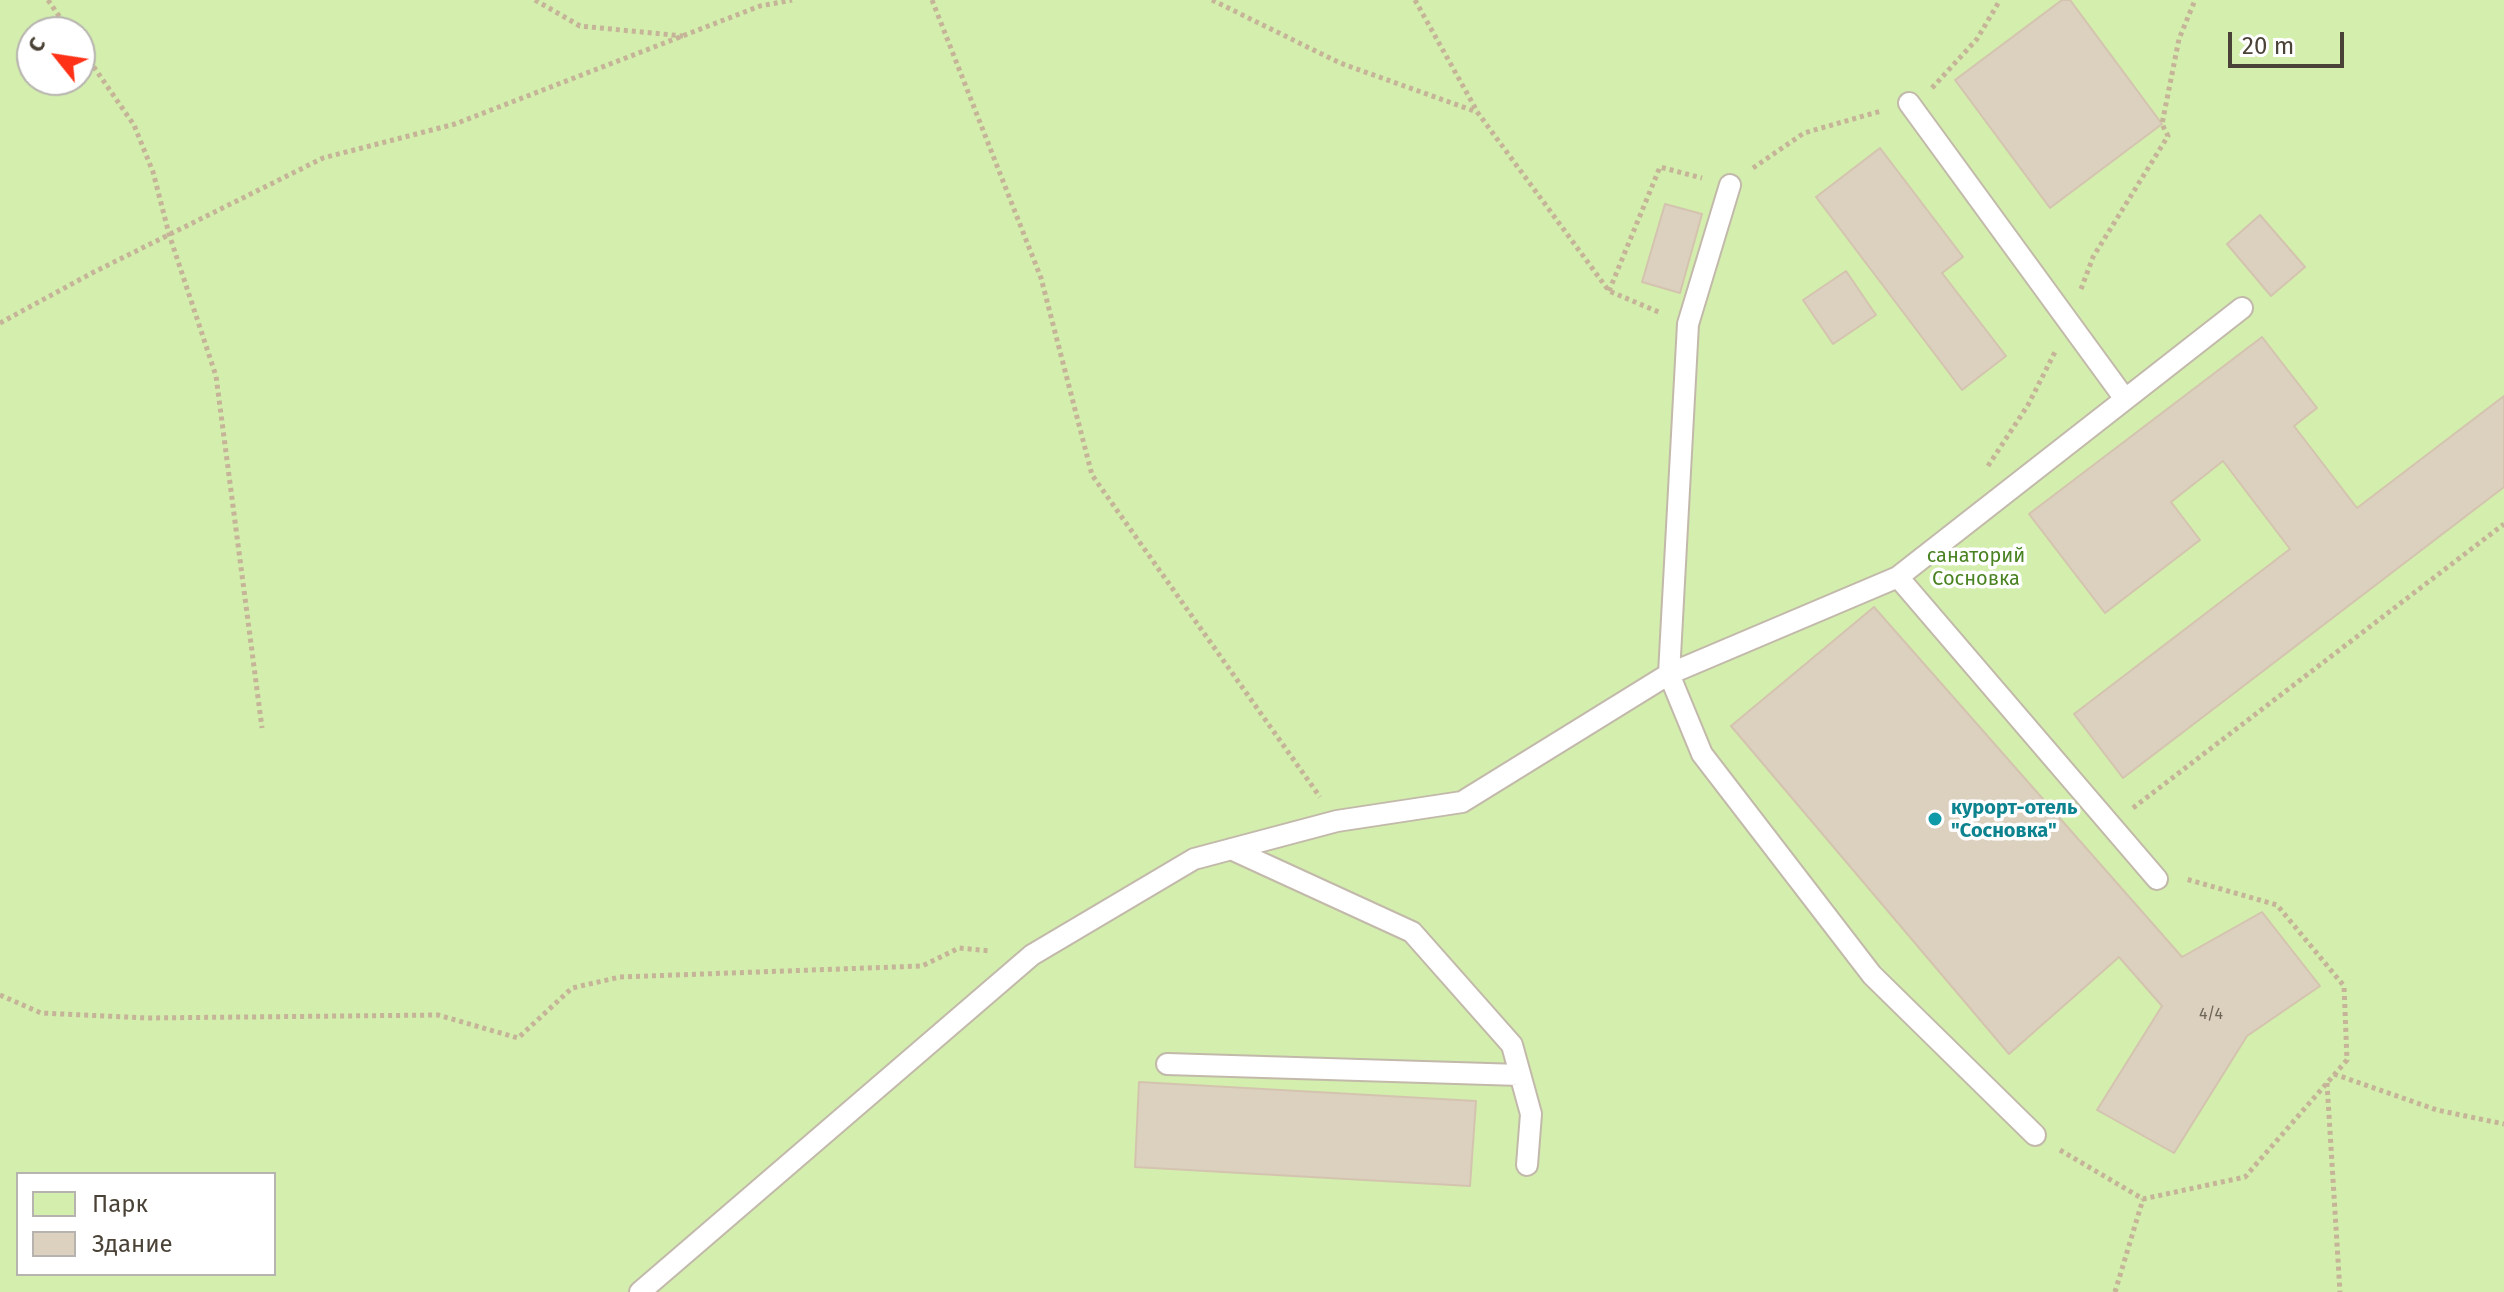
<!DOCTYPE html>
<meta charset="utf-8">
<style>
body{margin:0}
#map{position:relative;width:2504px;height:1292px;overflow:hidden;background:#f6f1e8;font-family:"Fira Sans",sans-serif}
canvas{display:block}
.legend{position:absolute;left:16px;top:1172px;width:260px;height:104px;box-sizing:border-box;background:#fff;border:2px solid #b7b3af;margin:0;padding:10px 14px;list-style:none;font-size:24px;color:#4a4236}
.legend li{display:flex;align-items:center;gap:16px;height:40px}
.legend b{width:40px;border:2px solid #b7b3af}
.north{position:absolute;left:16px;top:16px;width:80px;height:80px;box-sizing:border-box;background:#fff;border:2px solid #b7b3af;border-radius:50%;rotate:300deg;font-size:22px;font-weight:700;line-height:32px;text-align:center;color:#4a4236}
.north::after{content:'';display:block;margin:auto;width:28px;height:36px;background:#ff3116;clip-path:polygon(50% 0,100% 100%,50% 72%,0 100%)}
.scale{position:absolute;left:2228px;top:32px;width:116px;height:36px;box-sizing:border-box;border:4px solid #4a4236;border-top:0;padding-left:10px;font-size:24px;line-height:28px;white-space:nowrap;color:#4a4236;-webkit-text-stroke:6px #fff;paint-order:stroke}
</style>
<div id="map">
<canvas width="2504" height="1292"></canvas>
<ul class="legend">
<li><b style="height:22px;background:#d3eead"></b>Парк</li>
<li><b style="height:22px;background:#dcd0bf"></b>Здание</li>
</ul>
<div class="north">С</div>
<div class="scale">20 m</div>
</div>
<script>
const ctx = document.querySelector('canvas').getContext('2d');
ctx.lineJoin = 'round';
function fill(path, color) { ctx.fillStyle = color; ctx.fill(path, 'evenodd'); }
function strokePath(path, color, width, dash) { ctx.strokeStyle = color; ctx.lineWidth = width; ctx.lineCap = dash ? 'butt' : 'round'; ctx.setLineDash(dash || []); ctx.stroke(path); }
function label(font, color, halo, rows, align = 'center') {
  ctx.font = font + ' "Fira Sans",sans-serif'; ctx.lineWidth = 7; ctx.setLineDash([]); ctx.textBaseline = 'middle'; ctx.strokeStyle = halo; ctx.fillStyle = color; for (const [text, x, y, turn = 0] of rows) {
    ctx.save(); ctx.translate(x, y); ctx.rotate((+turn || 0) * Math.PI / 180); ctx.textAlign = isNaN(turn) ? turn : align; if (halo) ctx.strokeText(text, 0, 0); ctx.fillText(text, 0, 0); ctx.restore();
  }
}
fill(new Path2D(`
 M0,0H2504V1292H0ZM32,32H80V80H32ZM18,1174H274V1274H18Z`), '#d3eead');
const building = new Path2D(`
 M2062,0H2070L2162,124L2050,208L1955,80Z
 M1880,148L1963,257L1942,273L2006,356L1962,390L1816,197Z
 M1665,204L1702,214L1680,293L1642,282Z
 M2260,215L2305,267L2271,296L2227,244Z
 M1846,271L1876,315L1833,344L1803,300Z
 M2262,337L2317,408L2294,426L2357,508L2504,396V487L2123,778L2074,714L2290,549L2223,461L2171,502L2200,540L2105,613L2029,514Z
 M1874,607L2182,957L2262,912L2320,986L2247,1036L2174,1153L2097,1110L2162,1006L2119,957L2009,1054L1731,726Z
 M1139,1082L1476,1101L1470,1186L1135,1167Z`);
fill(building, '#dcd0bf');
strokePath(building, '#d4c4af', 2);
const lane = new Path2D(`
 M1909,103L2125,399
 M1730,185L1688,324L1669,674L1702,754L1872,975L2035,1135
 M1898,577L2242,308
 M1231,849L1412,932L1512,1045L1531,1114L1527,1165
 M1167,1064L1520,1075
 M640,1292L1032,955L1194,859L1337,821L1462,802L1669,674L1898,577L2157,879`);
strokePath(lane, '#c2b9aa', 24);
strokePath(new Path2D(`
 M48,0L70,32
 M535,0L580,26L683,36
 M932,0L1041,278L1092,475L1320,797
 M1212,0L1340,63L1477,112
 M1415,0L1478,113L1609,291L1661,313
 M80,47L134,125L153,172L169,234L216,376L262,728
 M1932,88L1977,39L2000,0
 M1753,168L1804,133L1881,111
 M2081,289L2093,257L2168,136L2162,124L2179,39L2195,0
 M1609,291L1660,167L1702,178
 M0,323L92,273L323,158L455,124L760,6L792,0
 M1988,466L2028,405L2056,350
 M2133,808L2504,524
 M0,995L41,1013L147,1018L438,1015L518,1038L572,988L620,977L922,966L959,948L991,951
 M2334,1074L2437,1110L2504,1124
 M2327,1083L2340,1292
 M2060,1150L2143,1199L2245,1177L2347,1060L2344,986L2277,905L2186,879
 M2115,1292L2143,1199`), '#c6b499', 5, [4, 4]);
strokePath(lane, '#fff', 20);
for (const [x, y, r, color] of [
 [1935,819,8,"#0f9aa8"]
]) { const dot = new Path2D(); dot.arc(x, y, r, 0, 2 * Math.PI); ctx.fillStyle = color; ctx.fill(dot); strokePath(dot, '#fff', 3); }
label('16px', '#6e6658', null, [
 ["4/4",2211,1015]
]);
label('20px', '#4a8322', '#fff', [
 ["санаторий",1976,556],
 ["Сосновка",1976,579]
]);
label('bold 20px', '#0d838f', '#fff', [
 ["курорт-отель",1951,808],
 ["\"Сосновка\"",1951,831]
], 'left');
</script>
